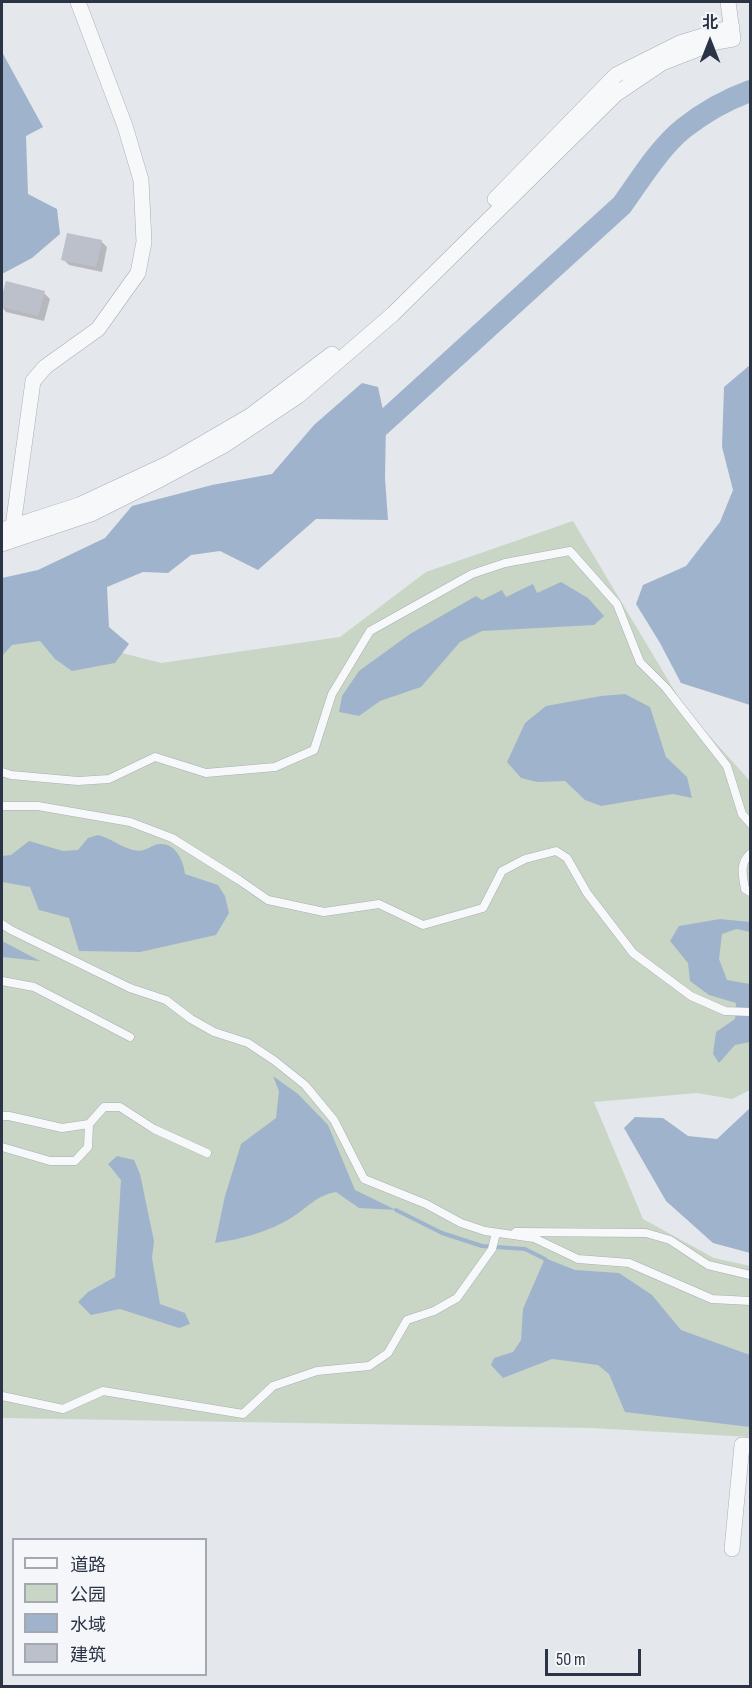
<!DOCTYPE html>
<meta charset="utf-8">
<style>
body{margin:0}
#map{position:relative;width:752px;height:1688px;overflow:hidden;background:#e4e7ec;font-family:"Sofia Sans Condensed","Noto Sans SC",sans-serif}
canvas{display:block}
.frame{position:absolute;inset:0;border:3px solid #2b3445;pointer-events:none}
.legend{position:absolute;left:12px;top:1538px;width:195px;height:138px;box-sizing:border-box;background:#f4f6f9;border:2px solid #a4a8b1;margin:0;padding:8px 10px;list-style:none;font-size:18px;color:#2b3445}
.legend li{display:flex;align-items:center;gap:12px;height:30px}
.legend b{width:30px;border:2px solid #a4a8b1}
.north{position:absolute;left:680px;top:12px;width:60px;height:60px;-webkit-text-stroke:4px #f4f6f9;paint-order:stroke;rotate:0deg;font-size:16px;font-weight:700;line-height:24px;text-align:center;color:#2b3445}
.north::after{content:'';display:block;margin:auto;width:21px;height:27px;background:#2b3445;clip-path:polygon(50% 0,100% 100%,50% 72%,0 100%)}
.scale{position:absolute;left:545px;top:1649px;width:96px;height:27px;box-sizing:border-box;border:3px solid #2b3445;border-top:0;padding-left:8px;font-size:18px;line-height:21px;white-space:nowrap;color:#2b3445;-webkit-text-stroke:4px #f4f6f9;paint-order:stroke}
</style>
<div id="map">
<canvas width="752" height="1688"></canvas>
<div class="frame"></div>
<ul class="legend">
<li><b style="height:8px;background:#f7f8fa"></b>道路</li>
<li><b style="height:16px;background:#c9d6c5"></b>公园</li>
<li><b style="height:16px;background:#9fb4cc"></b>水域</li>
<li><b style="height:16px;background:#bbc0ca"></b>建筑</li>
</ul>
<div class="north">北</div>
<div class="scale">50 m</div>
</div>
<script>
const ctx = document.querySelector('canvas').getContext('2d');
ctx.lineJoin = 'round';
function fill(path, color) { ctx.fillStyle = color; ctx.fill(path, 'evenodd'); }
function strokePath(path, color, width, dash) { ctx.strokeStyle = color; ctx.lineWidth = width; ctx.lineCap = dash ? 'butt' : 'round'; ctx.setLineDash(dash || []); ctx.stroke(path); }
fill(new Path2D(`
 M573,521L686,710L750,781V1090L732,1099L697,1093L594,1102L643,1219L714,1258L750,1266V1437L592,1428L2,1418V623H6L161,663L340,637L426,572Z`), '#c9d6c5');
fill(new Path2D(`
 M2,52L43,127L26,136L28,194L57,209L60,234L32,258L2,274Z
 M750,365V705L681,683L660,643L636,604L643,585L686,566L720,522L733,490L722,447L724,387Z
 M362,383L378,387L386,424L385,478L388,520L316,519L258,570L220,551L191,555L168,573L143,572L107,587L109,627L129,644L115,663L72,671L55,659L40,641L12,645L2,656V578L38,570L105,538L132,506L212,485L272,474L314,425Z
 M561,582L588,598L604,616L594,625L482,631L460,642L421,687L380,701L359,716L339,712L342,696L359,671L410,634L476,596L482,600L502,590L506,597L533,584L537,593Z
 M625,694L650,707L666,757L687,777L692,798L673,794L601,806L585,800L565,781L537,782L521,778L507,762L525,723L546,706L601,696Z
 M98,835C111,838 120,847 133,850C148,853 148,845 160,844C176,843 184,862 185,874L218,885L225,896L229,913L216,935L140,952L79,951L69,918L39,910L30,887L2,882V856L11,855L29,841L63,851L78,850L88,838Z
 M720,919L750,922V932L736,929L722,934L719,959L727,980L750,984V1042L735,1045L719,1063L713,1054L716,1032L735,1019L736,1003L709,995L690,981L688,963L670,941L679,926Z
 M2,941L40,961L2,957Z
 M273,1076L298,1094L328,1125L355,1190L396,1210L359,1208L336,1192C317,1195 307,1208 291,1218C268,1232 242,1239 215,1243L225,1196L241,1144L276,1118L279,1091Z
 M750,1108V1253L713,1243L666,1201L624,1128L635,1117L663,1118L688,1136L717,1139Z
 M117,1156L134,1160L140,1174L154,1241L152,1258L160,1304L185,1313L190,1324L179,1328L120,1309L91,1315L78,1302L88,1292L115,1277L121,1180L108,1164Z
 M545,1258L575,1270L619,1273L652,1295L681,1330L750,1355V1427L625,1412L609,1374L598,1365L552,1359L503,1378L491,1365L494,1358L513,1352L521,1340L523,1309Z`), '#9fb4cc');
fill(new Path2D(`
 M101,241L107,247L102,272L69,265L63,259Z
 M7,282L44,293L50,299L44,321L6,312L2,307Z`), '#0003');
strokePath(new Path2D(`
 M396,1210L442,1233L482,1246L525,1249L545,1259`), '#9fb4cc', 4);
strokePath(new Path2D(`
 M363,441L622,205C640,180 660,147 684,128C703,113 728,99 750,91`), '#9fb4cc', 22);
fill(new Path2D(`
 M67,233L102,240L96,267L61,260Z
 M6,281L45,291L38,316L2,307V295Z`), '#bbc0ca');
const service = new Path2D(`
 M2,772L11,775L78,781L109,779L155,757L206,773L275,767L314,750L332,694L370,631L472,574L505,563L570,551L617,604L640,662L666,688L727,766L742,814L750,823
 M2,806H38L130,822L172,838L239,880L268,900L324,912L379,904L423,925L483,908L502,871L525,859L556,851L567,858L587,893L633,953L691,996L725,1011L750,1012
 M750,854C739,864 743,876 745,889L750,892
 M2,924L11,930L130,988L166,1000L191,1019L214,1032L248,1043L275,1061L305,1085L334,1120L364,1179L426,1204L461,1223L485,1231L534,1238L578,1259L629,1263L712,1299L750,1301
 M2,981L34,987L130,1037
 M2,1116H9L62,1128L89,1124L88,1147L75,1161H50L2,1147
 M89,1124L104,1107H120L154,1129L207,1153
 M516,1232L646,1233L670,1240L708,1265L750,1275
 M2,1396L63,1409L103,1391L243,1414L273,1386L317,1371L369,1366L388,1353L407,1320L434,1311L457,1298L492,1249L496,1233`);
const minor = new Path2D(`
 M495,199L616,75L680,43L732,27
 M2,530L79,505L169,463L250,416L332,354
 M17,533L13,526L33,381L45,367L98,329L138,273L144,242L141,180L125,126L78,2
 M2,544L91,514L161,479L223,446L298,396L393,314L616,94L662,63L716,42L733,39L728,2
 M732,1549L742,1445L750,1446`);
strokePath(service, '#a9aeb7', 9);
strokePath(minor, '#a9aeb7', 16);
strokePath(service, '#f7f8fa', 8);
strokePath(minor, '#f7f8fa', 15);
</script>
